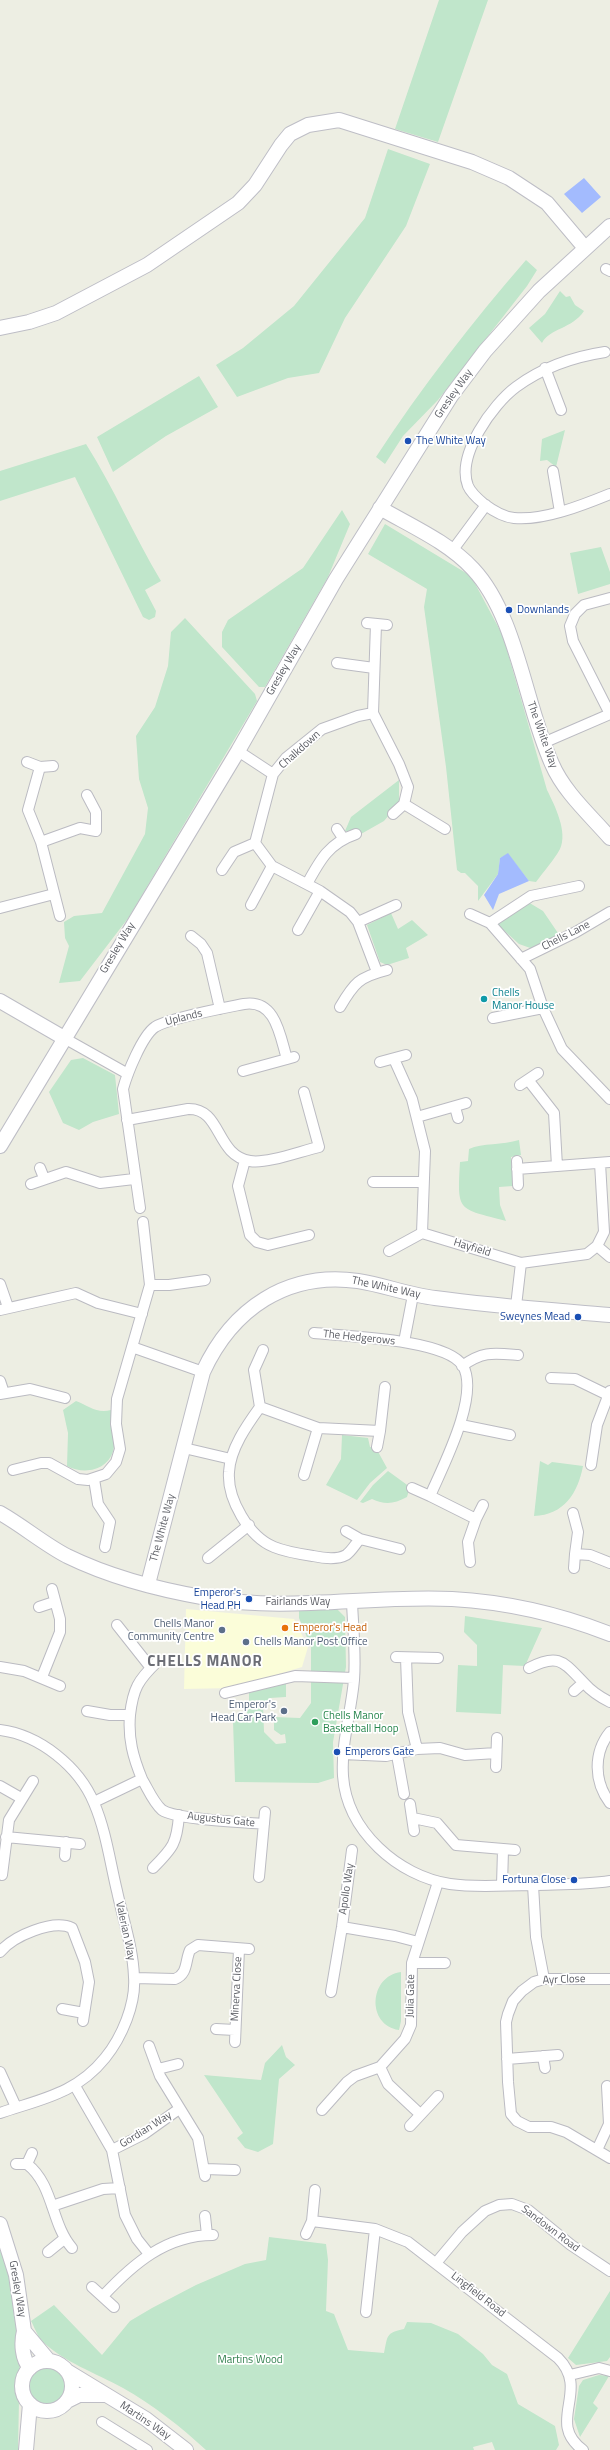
<!DOCTYPE html>
<style>
body{margin:0}
canvas{display:block;background:#edeee3}
</style>
<canvas width="610" height="2450"></canvas>
<script>
const ctx = document.querySelector('canvas').getContext('2d');
ctx.lineJoin = 'round';
function fill(path, color) { ctx.fillStyle = color; ctx.fill(path, 'evenodd'); }
function strokePath(path, color, width, dash) { ctx.strokeStyle = color; ctx.lineWidth = width; ctx.lineCap = dash ? 'butt' : 'round'; ctx.setLineDash(dash || []); ctx.stroke(path); }
function label(font, color, halo, rows, align = 'center') {
  ctx.font = font + ' "Titillium Web",sans-serif'; ctx.lineWidth = 3.5; ctx.setLineDash([]); ctx.textBaseline = 'middle'; ctx.strokeStyle = halo; ctx.fillStyle = color; for (const [text, x, y, turn = 0] of rows) {
    ctx.save(); ctx.translate(x, y); ctx.rotate((+turn || 0) * Math.PI / 180); ctx.textAlign = isNaN(turn) ? turn : align; if (halo) ctx.strokeText(text, 0, 0); ctx.fillText(text, 0, 0); ctx.restore();
  }
}
fill(new Path2D(`
 M186,1609L294,1619L308,1647L302,1667L232,1688L184,1689Z`), '#fbfdd9');
fill(new Path2D(`
 M439,0H488L438,142L395,129Z
 M388,149L430,164L406,226L345,318L319,373L288,378L237,397L216,365L243,348L294,306L365,218Z
 M526,260L537,270L527,286L438,400L403,436L385,464L376,457C421,388 472,322 526,260Z
 M560,291L566,297L570,296L575,305L584,311C572,329 550,328 542,343L529,328L545,314Z
 M199,376L218,407L166,436L113,472L97,437Z
 M565,430L556,467L547,460L540,461L542,439Z
 M86,444C114,488 134,536 161,581L145,590L156,611L155,617L149,620L143,617L75,477L0,501V471Z
 M342,510L350,524L328,577L265,687H259L222,647V632L228,620L303,568Z
 M385,524L471,576L503,636L547,790C555,806 568,832 560,849C554,860 544,871 536,882L529,881L508,854L500,858L498,874L478,901V886L465,873H461L457,870L446,767L424,607L427,589L368,554Z
 M601,547L610,572V584L578,594L570,553Z
 M185,618L255,694L257,701L129,917L80,981L59,983L69,946L65,938L64,922L74,916L102,913L145,834L148,808L139,779L136,736L155,707L168,666L171,632Z
 M399,780V803L384,821L361,834L345,831L351,817Z
 M528,902L543,911L560,936L533,949L519,944L498,925V923Z
 M391,913L398,929L412,920L428,935L406,948L409,958L387,965L380,962L367,925Z
 M83,1058L115,1075L119,1114L93,1122L79,1130L63,1123L49,1092L71,1060Z
 M519,1140L521,1155L511,1157L513,1186L499,1187L500,1205L506,1221C458,1208 457,1213 460,1162L468,1161L469,1149C482,1143 503,1145 519,1140Z
 M76,1401C89,1406 97,1414 111,1410C111,1422 115,1435 114,1447C110,1471 84,1475 67,1466L68,1433L63,1410Z
 M342,1435L368,1438L370,1447L376,1448L387,1468L370,1483L357,1500L326,1485L341,1459Z
 M540,1461L548,1465L552,1462L583,1466C578,1493 564,1515 534,1516Z
 M388,1471L410,1487L407,1497C394,1504 385,1505 372,1499L363,1503L360,1502L373,1485Z
 M336,1608L345,1617L346,1667L333,1742L334,1778L318,1783L235,1782L233,1721L246,1715L249,1707V1693L286,1680V1697L270,1698L263,1705L264,1732L276,1744L286,1743L285,1734L281,1735L274,1730V1717L300,1718L311,1703V1647L299,1618V1610Z
 M465,1616L542,1628L525,1666L503,1665L501,1714L456,1712L458,1665L477,1666V1645L464,1632Z
 M401,1972V2021L399,2030C366,2025 369,1976 401,1972Z
 M282,2045L286,2057L295,2065L279,2079L273,2144L258,2152L245,2148L237,2138L243,2133L204,2075L261,2080L265,2063Z
 M269,2237L326,2244L328,2260L326,2311L334,2314L348,2350L384,2353C388,2336 385,2333 404,2329L407,2322L431,2323L458,2334L483,2354L492,2365L507,2374L518,2404L555,2426L559,2445L556,2450H495L492,2442L473,2447L474,2450H206C180,2426 153,2405 123,2388C96,2373 63,2362 41,2340C37,2335 34,2326 31,2321L54,2305L102,2355L130,2321L152,2308L196,2285L245,2264L266,2260Z
 M0,2250L8,2269L20,2351L18,2450H0Z
 M610,2291V2357L607,2361L576,2365L568,2358Z
 M27 2385a22 22 0 1 1 44 0a22 22 0 1 1-44 0Z
 M599,2375L609,2376L593,2403L598,2408L580,2437L574,2419L579,2386L583,2380Z`), '#c0e6cb');
fill(new Path2D(`
 M584,178L601,197L582,213L564,194Z
 M508,853L529,881L499,894L493,910L484,895L498,874L500,858Z`), '#a3bbfe');
const street = new Path2D(`
 M606,269L610,271
 M605,352C572,357 543,367 516,387C493,404 456,455 468,486C471,493 478,499 484,504C492,510 503,517 514,518C543,521 583,505 610,494
 M545,368L561,410
 M553,471L560,512
 M452,551L486,505
 M610,598L584,605L575,614L570,626L573,641L610,714
 M367,623L387,625
 M376,624L373,713L399,764L408,787L404,804L393,814
 M337,663L374,668
 M373,713L358,716L322,729L286,758L273,774L255,843L272,866L320,891L350,912L358,922L377,972
 M543,743L610,714
 M238,751L273,774
 M27,762L40,767L53,766
 M40,767L28,810L41,842L60,916
 M404,804L445,829
 M337,829L343,838
 M41,842L80,828L96,831V812L87,795
 M222,870L234,852L255,843
 M307,884C320,860 329,843 356,834
 M251,905L272,866
 M0,908L54,894
 M470,914L490,923L530,969L543,1008L562,1049L610,1099
 M358,922L396,905
 M490,923L531,896L579,886
 M298,930L320,891
 M191,936L201,944L207,953L220,1009
 M521,959L576,932L610,912
 M340,1007C354,983 359,977 387,970
 M493,1018L543,1008
 M64,1038L128,1074
 M394,1059L412,1099L425,1151L422,1233
 M380,1062L406,1055
 M243,1071L287,1059
 M529,1081L554,1113L557,1166
 M520,1085L538,1073
 M455,1107L458,1118
 M417,1117L466,1103
 M127,1120L188,1109C222,1108 215,1155 250,1161C267,1164 301,1151 319,1147L304,1092
 M245,1160L238,1186L250,1235L257,1242L268,1245L309,1235
 M517,1161L518,1185
 M40,1168L44,1178
 M517,1169L610,1162
 M373,1182H422
 M31,1184L66,1172L100,1183L134,1179
 M140,1208L123,1089C127,1074 142,1036 155,1027C169,1018 224,1008 244,1004C276,999 280,1036 287,1059L294,1057
 M597,1246L610,1257
 M389,1251L422,1233L521,1263L587,1254L597,1246L604,1232L600,1163
 M0,1284L8,1307
 M150,1285H169L205,1280
 M516,1306L521,1263
 M0,1310L76,1293L98,1303L142,1314
 M314,1333C344,1336 447,1339 463,1366C480,1396 442,1468 430,1496L476,1519L468,1542L470,1562
 M404,1342L413,1295
 M132,1347L203,1372
 M462,1366C483,1351 493,1353 518,1355
 M551,1378L575,1379L608,1395
 M0,1381L4,1393
 M385,1387L380,1431L318,1428L260,1407C247,1425 230,1449 229,1472C227,1499 249,1537 274,1547C286,1552 300,1554 313,1556C322,1558 337,1560 346,1555C351,1552 356,1543 360,1539L400,1549
 M0,1394L30,1389L65,1398
 M260,1407L254,1370L263,1350
 M461,1425L510,1435
 M377,1447L380,1431
 M184,1448L231,1459
 M591,1465L597,1425L610,1391
 M13,1470L41,1463H49L78,1479L88,1480L106,1474L116,1462L120,1449L116,1424L117,1399L150,1285L143,1222
 M304,1475L318,1428
 M94,1479L98,1504L110,1522L105,1547
 M412,1488L430,1496
 M573,1513L578,1532L575,1554L590,1555L610,1563
 M476,1519L483,1505
 M346,1531L360,1539
 M208,1558L249,1525
 M574,1568L575,1554
 M352,1602C353,1627 356,1655 354,1680C351,1713 341,1743 343,1776C347,1831 398,1876 450,1884C477,1888 505,1885 532,1885C558,1884 584,1885 610,1881
 M39,1607L54,1602
 M117,1625L151,1668
 M396,1657L438,1658
 M406,1658L408,1712L417,1749
 M0,1667L24,1671L60,1686
 M529,1668C560,1652 564,1663 585,1684C592,1692 600,1697 610,1702
 M42,1677L60,1632V1619L52,1589
 M574,1691L583,1683
 M225,1693L295,1676L354,1678
 M87,1711L110,1715H130C128,1739 133,1757 142,1779L94,1802
 M130,1715C133,1689 138,1680 157,1662
 M0,1730C40,1735 79,1767 94,1803C106,1831 110,1862 117,1891C123,1919 133,1948 134,1977C136,2004 122,2037 105,2058C76,2094 41,2099 0,2113
 M610,1732C593,1753 594,1782 610,1803
 M343,1754L386,1756L417,1749L440,1748L465,1755L496,1753
 M397,1755L404,1794
 M496,1767L497,1738
 M142,1779C148,1789 153,1802 162,1810C177,1820 244,1822 264,1824
 M0,1786L21,1798
 M410,1804L414,1831
 M413,1818L437,1823L456,1845L515,1850
 M6,1837L80,1844
 M65,1856L66,1842
 M153,1868C173,1848 177,1843 179,1815
 M2,1875L9,1820L33,1781
 M259,1877L265,1812
 M502,1885L503,1850
 M533,1885L536,1937L544,1979
 M342,1927L395,1936L418,1942
 M0,1952C13,1936 53,1919 72,1928L85,1962L89,1982L83,2021
 M412,1963H445
 M135,1978L175,1979C188,1974 185,1961 190,1950L198,1945L249,1949
 M610,1979H544L534,1982L522,1991L513,2001L508,2014L506,2022L508,2082L511,2114L517,2121L529,2127H551L566,2132L610,2158
 M331,1992L342,1927L352,1850
 M62,2009L84,2013
 M216,2029L235,2030
 M235,2042L239,1949
 M149,2046L160,2076L198,2138L205,2176
 M543,2056L545,2068
 M507,2059L558,2055
 M380,2067L388,2084L420,2114
 M158,2069L178,2064
 M0,2072L16,2107
 M75,2086L112,2150L125,2215L137,2239L149,2254
 M322,2110L347,2082L355,2076L380,2067L405,2039L411,2025L412,1963L438,1882
 M410,2126L438,2096
 M112,2150L144,2134L179,2109
 M597,2150L609,2124L607,2086
 M32,2153L27,2164C54,2185 51,2224 72,2248
 M16,2164H27
 M205,2169L235,2170
 M52,2206L103,2189L120,2188
 M205,2216L207,2235
 M312,2221L375,2229L408,2242L558,2358C591,2391 545,2422 583,2450
 M306,2234L312,2221L315,2190
 M48,2252L64,2239
 M436,2263L462,2232L485,2211L499,2205L512,2204L528,2210L571,2245L610,2271
 M92,2287L114,2307
 M103,2296C133,2264 166,2235 213,2235
 M366,2312L375,2229
 M570,2375L599,2368L610,2371
 M102,2422L147,2450`);
const secondary = new Path2D(`
 M0,328L29,322L56,313L147,265L238,203L255,185L281,145L290,134L308,125L339,120L472,162L509,178L547,203L585,248
 M380,508C411,526 448,542 473,569C517,616 525,705 552,764C564,792 590,815 610,838
 M0,1001L64,1038
 M0,1146L238,751L336,579L451,396L485,351L539,291L610,226
 M0,1513C23,1526 44,1544 67,1556C110,1577 160,1590 207,1598C288,1612 371,1595 452,1599C507,1602 559,1614 610,1634
 M148,1584L203,1372C232,1309 287,1271 358,1281C384,1285 409,1295 435,1298C493,1306 552,1310 610,1315
 M0,2224L16,2275L24,2331C21,2343 22,2359 30,2368
 M24,2331L49,2361
 M22 2386a25 25 0 1 1 50 0a25 25 0 1 1-50 0Z
 M67,2371L146,2419L186,2450
 M67,2401L79,2395H103
 M26,2450L30,2404`);
strokePath(street, '#bbbbc2', 12);
strokePath(secondary, '#bebec6', 16);
strokePath(street, '#fff', 10);
strokePath(secondary, '#fff', 14);
for (const [x, y, r, color] of [
 [408,441,4,"#1a4fb4"],
 [509,610,4,"#1a4fb4"],
 [484,999,4,"#0f9aa8"],
 [578,1317,4,"#1a4fb4"],
 [249,1599,4,"#1a4fb4"],
 [285,1628,4,"#e8710a"],
 [222,1630,4,"#5c6f8a"],
 [246,1642,4,"#5c6f8a"],
 [284,1711,4,"#5c6f8a"],
 [315,1722,4,"#2e9e5b"],
 [337,1752,4,"#1a4fb4"],
 [574,1880,4,"#1a4fb4"]
]) { const dot = new Path2D(); dot.arc(x, y, r, 0, 2 * Math.PI); ctx.fillStyle = color; ctx.fill(dot); strokePath(dot, '#fff', 1.5); }
label('11px', '#5b5d64', '#fff', [
 ["Gresley Way",454,394,-55],
 ["Gresley Way",284,670,-60],
 ["The White Way",542,735,70],
 ["Chalkdown",300,750,-42],
 ["Chells Lane",566,936,-27],
 ["Gresley Way",118,948,-59],
 ["Uplands",184,1018,-14],
 ["Hayfield",472,1248,17],
 ["The White Way",386,1288,12],
 ["The Hedgerows",359,1338,6],
 ["The White Way",163,1528,-75],
 ["Fairlands Way",298,1602],
 ["Augustus Gate",221,1820,6],
 ["Apollo Way",347,1889,-82],
 ["Valerian Way",125,1931,78],
 ["Ayr Close",564,1980,-2],
 ["Minerva Close",237,1989,-87],
 ["Julia Gate",411,1996,-89],
 ["Gordian Way",146,2130,-32],
 ["Sandown Road",550,2229,37],
 ["Gresley Way",17,2289,80],
 ["Lingfield Road",478,2295,38],
 ["Martins Way",145,2421,34]
]);
label('11px', '#164399', '#fff', [
 ["The White Way",416,441],
 ["Downlands",517,610],
 ["Sweynes Mead",570,1317,"right"],
 ["Emperor's",241,1593,"right"],
 ["Head PH",241,1606,"right"],
 ["Emperors Gate",345,1752],
 ["Fortuna Close",566,1880,"right"]
], 'left');
label('11px', '#0d838f', '#fff', [
 ["Chells",492,993],
 ["Manor House",492,1006]
], 'left');
label('11px', '#4e5e75', '#fff', [
 ["Chells Manor",214,1624],
 ["Community Centre",214,1637],
 ["Chells Manor Post Office",254,1642,"left"],
 ["Emperor's",276,1705],
 ["Head Car Park",276,1718]
], 'right');
label('11px', '#c56008', '#fff', [
 ["Emperor's Head",293,1628]
], 'left');
label('11px', '#27864d', '#fff', [
 ["Chells Manor",323,1716],
 ["Basketball Hoop",323,1729]
], 'left');
label('11px', '#348250', '#fff', [
 ["Martins Wood",250,2360]
]);
ctx.letterSpacing = '1px';
label('bold 15px', '#6c6e76', '#fff', [
 ["CHELLS MANOR",205,1662]
]);
ctx.letterSpacing = '0px';
</script>
